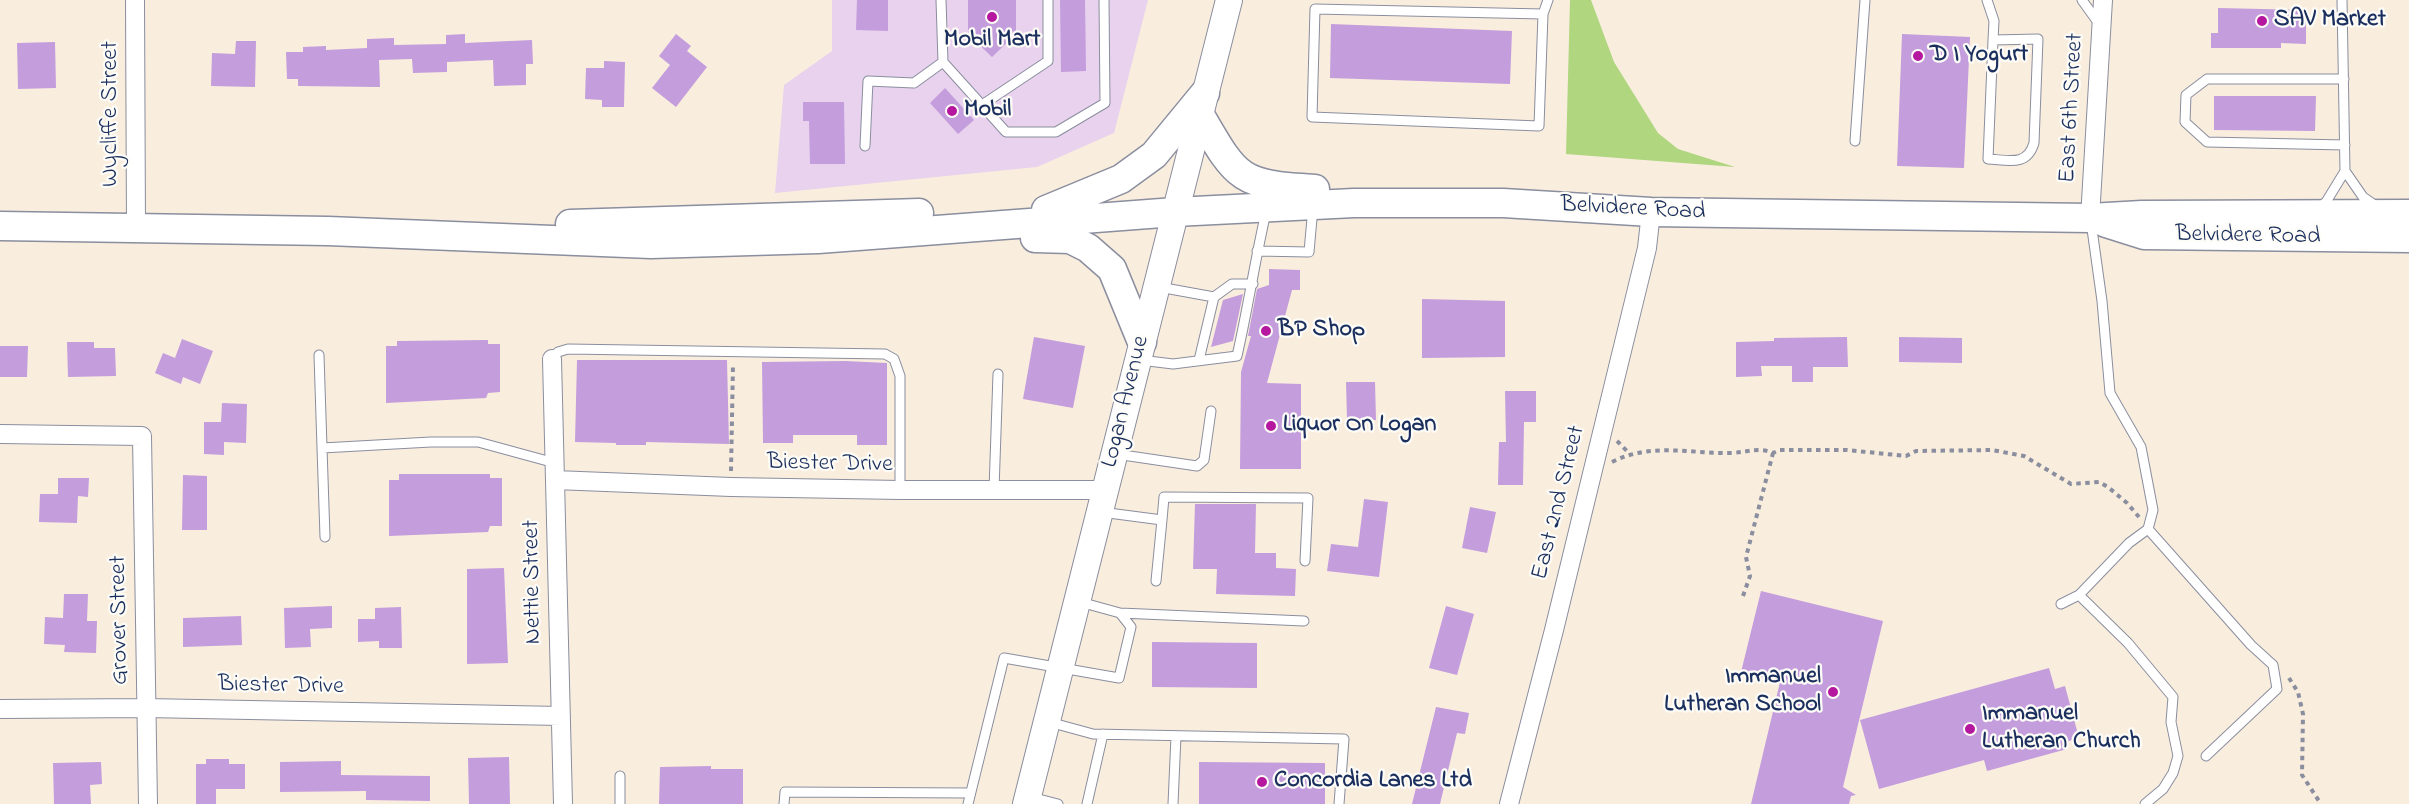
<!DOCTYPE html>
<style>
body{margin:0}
canvas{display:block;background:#f9edde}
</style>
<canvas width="2409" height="804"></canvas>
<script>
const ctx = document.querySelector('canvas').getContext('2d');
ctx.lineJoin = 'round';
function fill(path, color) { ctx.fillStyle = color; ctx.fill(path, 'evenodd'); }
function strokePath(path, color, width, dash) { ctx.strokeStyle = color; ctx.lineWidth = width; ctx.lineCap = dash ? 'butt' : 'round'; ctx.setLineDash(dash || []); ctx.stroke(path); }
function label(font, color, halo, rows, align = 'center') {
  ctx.font = font + ' "Indie Flower",sans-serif'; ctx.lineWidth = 4.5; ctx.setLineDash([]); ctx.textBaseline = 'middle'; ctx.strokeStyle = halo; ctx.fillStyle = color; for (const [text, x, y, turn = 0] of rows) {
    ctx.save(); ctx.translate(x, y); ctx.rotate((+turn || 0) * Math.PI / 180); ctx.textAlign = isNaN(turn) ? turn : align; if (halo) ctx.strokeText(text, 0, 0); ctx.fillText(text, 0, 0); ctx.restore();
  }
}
fill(new Path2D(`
 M832,0H1148L1114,133L1037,167L775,193L784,85L832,51Z`), '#e9d2ed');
fill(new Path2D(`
 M1570,0H1591L1614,62L1658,133L1678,149L1735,167L1566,154Z`), '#b0d680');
fill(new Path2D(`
 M857,0H888V31L856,30Z
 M968,0H1016V34L992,57L968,34Z
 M1060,0H1085L1086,71L1061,72Z
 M2218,8L2306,10V44L2281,43V48H2211V33H2218Z
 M1331,24L1512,31L1510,84L1330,78Z
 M465,34V43L532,40L533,64H526V85L494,86L493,60L447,62V72L413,73L412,59L379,60L380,87L298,86V79H287L286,52H303V47L326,46V50L367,48V39L394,38V45L446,44V35Z
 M676,34L691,46L687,51L707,67L676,107L652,88L670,65L659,56Z
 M1902,34L1970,37L1964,168L1897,166Z
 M236,41H256L255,87L211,86L212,53L235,54Z
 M55,42L56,88L18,89L17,43Z
 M604,61L625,62L624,107H602V100L585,99L586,68H604Z
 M945,88L974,120L958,134L930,103Z
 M2214,96H2316L2315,131L2214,130Z
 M803,102H844L845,164H810L809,121H803Z
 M1269,269L1300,270V290H1292L1267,383L1301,384V469H1240L1241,372L1251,336H1248L1257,289L1269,285Z
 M1243,294L1233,341L1211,347L1223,300Z
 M1422,299L1505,301V357L1422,358Z
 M1034,337L1085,346L1073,408L1023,399Z
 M1847,337L1848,367H1813V382H1792V366H1761L1762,376L1736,377V342L1774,341V338Z
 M1899,337L1962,338V363L1899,362Z
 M182,339L213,351L200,384L183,377L181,384L155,373L163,353L175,358Z
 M488,340V344H500V392L488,393L486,398L386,403V346H397V341Z
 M67,342H94V348H115L116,376L68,377Z
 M0,346H28L27,377H0Z
 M577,360H727L729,444L646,442V445H616V443L575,442Z
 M845,361L887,363V445H857V435H793V443H763L762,362Z
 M1346,382H1375L1376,420H1347Z
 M1505,391H1536V422H1524L1523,485H1498L1499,442H1506Z
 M222,403L247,404L246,443L224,442V455L204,454V422H221Z
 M399,474H490V478H502V526H490L488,532L389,536V480H399Z
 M183,475L207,476V530H182Z
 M58,478H89L88,497L78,496L77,523L39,522L40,494H58Z
 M1364,499L1388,502L1379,577L1327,571L1331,544L1358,547Z
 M1195,504H1256L1255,553H1276V568L1296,569L1295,596L1216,594L1217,569H1193Z
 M1470,507L1496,512L1487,553L1462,548Z
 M504,568L508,663L467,664V569Z
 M1761,591L1883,621L1843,787L1856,795L1851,796L1849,804H1751L1780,682L1741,672Z
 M64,594H88L87,621H97L96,653L64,652L65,645L44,644L45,617L63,618Z
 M332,606V628L310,629L311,647L285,648L284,608Z
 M1446,606L1474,614L1457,675L1429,668Z
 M401,607L402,648H379V641L358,642V619H375V608Z
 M241,616L242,645L183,647V618Z
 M1152,642L1257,643V688L1152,687Z
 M2049,668L2055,689L2065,686L2079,738L2066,742L2067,749L1987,771L1984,760L1879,789L1860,720Z
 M1436,707L1469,713L1465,734L1457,733L1440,804H1412Z
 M509,757L510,804H469L468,758Z
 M206,759H229V764H245V789H216V804H196V764H206Z
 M341,761V775L430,776V801L366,800V791L280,792V762Z
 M101,762L102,784L90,785L91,804H54L53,763Z
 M1199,762L1325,763V804H1199Z
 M711,766V769H743V804H659L660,767Z`), '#c49ddd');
const lane = new Path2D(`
 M941,0L943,62L1006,132H1056L1105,103L1104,0
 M1987,0L1994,21L1993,40L1988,159C2008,160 2027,167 2034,143L2038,39L1993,40
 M2082,0L2100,25
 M1543,14L1315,9L1312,117L1539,126L1543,14L1548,0
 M2344,79H2207L2186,95L2185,122L2207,142L2345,145
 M982,105L1048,61V0
 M1855,141L1865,0
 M865,146L868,81L914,83L943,62
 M2345,171L2363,197L2376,206
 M2319,208L2326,202L2345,171L2342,0
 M1257,251L1309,252L1313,207
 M1159,287L1214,297L1199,360
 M1214,297L1232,284H1253
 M319,355L322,448L431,442H478L555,463
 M552,359L558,352L568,349L885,354L894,359L900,376V490
 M1140,360L1173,364L1237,356C1248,308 1255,260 1266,212
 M322,448L325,537
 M1116,454L1197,466L1204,460L1211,411
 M994,490L998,374
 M1101,512L1162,520L1164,497L1308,498L1305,561
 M2148,529L2251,645L2273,665L2277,689L2206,756
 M1156,581L1162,520
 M2079,595L2129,543L2148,529L2153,510L2141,447L2110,393L2102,301L2091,222
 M2061,604L2079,595L2128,643L2173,697L2171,722L2178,756L2173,773L2163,789L2145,804
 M1120,613L1304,621
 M1049,722L1093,734L1344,739L1339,804
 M1031,797L1058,804
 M620,804V776
 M784,804L785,792L970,793
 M968,804L1004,658L1119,678L1131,627L1120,613L1080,602
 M1087,804L1103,734
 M1173,804L1176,736`);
const street = new Path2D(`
 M135,0L136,227
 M2090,218L2103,0
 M552,359L563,804
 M0,434L142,436L148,804
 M555,480L731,487L900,490H1104
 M0,709L146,708L561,716
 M1509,804L1554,630L1647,248L1651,212`);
const secondary = new Path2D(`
 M1026,804L1229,0`);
const primary = new Path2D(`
 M1200,115C1237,179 1239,185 1315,189
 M1046,210L1121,179L1154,155L1205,93
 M2106,223L2144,235L2409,238
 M570,224L919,213
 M0,226L328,231L651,244L818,239L1175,212L1354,203H1503L1651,212L2090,218L2142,215L2409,214
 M1035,238L1070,239L1088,248L1112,269L1142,342`);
strokePath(lane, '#8a8e9e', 11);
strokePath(street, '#8a8e9e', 20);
strokePath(secondary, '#8a8e9e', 28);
strokePath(primary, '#8a8e9e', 31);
strokePath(new Path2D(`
 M1617,441L1629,453
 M1612,462C1651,442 1691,454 1732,453C1748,452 1759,447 1773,453L1780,450H1847L1906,456L1916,451L1992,450L2024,456L2071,484L2099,482L2108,487L2127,503L2139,517
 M731,471L733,365
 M1743,596L1750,576L1746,557L1773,453
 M2289,678L2298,692L2303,714L2302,775L2321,804`), '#8a8e9e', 4, [4.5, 4.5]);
strokePath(lane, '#fff', 9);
strokePath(street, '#fff', 18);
strokePath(secondary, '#fff', 26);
strokePath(primary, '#fff', 28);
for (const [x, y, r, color] of [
 [992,17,6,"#b5179e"],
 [2262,21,6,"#b5179e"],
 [1918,56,6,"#b5179e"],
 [952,111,6,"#b5179e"],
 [1266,331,6,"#b5179e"],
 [1271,426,6,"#b5179e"],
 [1833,692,6,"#b5179e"],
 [1970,729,6,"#b5179e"],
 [1262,782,6,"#b5179e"]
]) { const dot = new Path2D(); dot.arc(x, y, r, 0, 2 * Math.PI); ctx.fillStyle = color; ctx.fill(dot); strokePath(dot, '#fdfcf7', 2); }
label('bold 24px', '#1b2f5e', '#fdfcf7', [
 ["SAV Market",2274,21],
 ["Mobil Mart",992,41,"center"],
 ["D I Yogurt",1930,56],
 ["Mobil",964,111],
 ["BP Shop",1278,331],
 ["Liquor On Logan",1283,426],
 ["Immanuel",1821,678,"right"],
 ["Lutheran School",1821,706,"right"],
 ["Immanuel",1982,715],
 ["Lutheran Church",1982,743],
 ["Concordia Lanes Ltd",1274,782]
], 'left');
label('24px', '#1b2f5e', '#fdfcf7', [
 ["East 6th Street",2073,108,-87],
 ["Wycliffe Street",112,114,-90],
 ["Belvidere Road",1633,210,3],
 ["Belvidere Road",2248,237,1],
 ["Logan Avenue",1127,402,-76],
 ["Biester Drive",830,465,1],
 ["East 2nd Street",1560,503,-76],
 ["Nettie Street",534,582,-91],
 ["Grover Street",121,620,-91],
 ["Biester Drive",281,687,1]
]);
</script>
